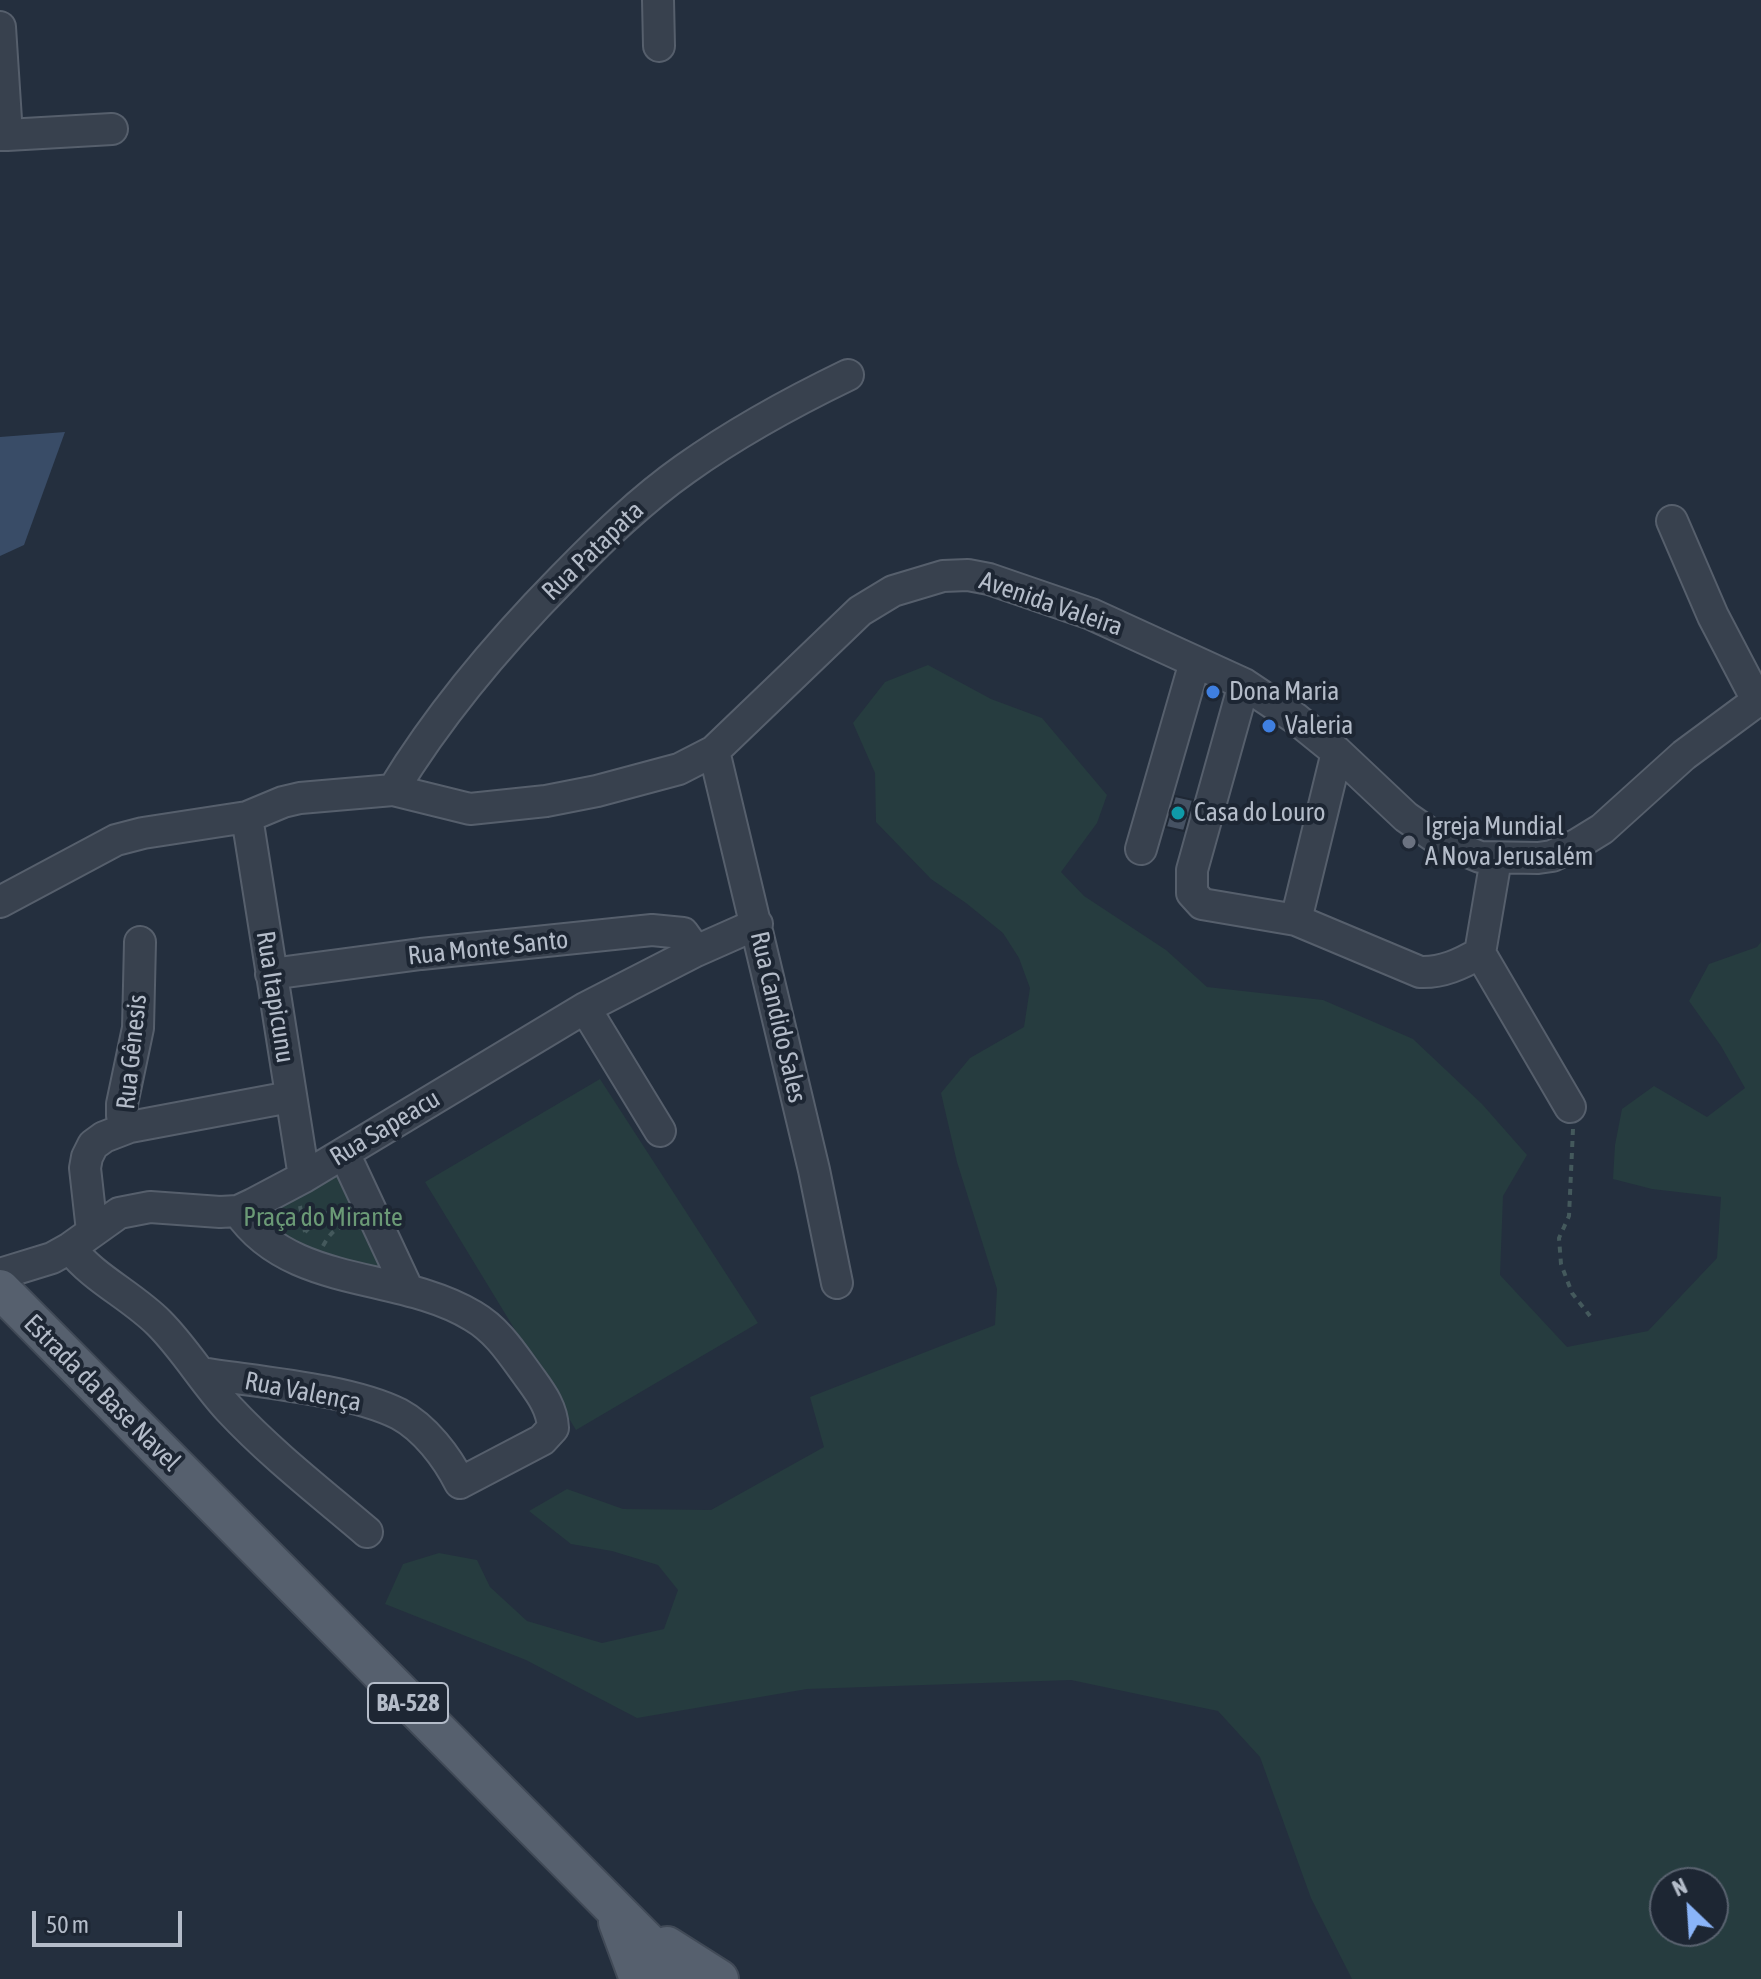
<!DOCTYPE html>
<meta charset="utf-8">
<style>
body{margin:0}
#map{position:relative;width:1761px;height:1979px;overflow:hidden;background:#242f3e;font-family:"Asap Condensed",sans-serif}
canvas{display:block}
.north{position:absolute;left:1649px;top:1867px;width:80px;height:80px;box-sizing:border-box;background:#1d2633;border:2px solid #59626f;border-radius:50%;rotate:335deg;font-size:22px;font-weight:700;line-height:32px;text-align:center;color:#b4bcc9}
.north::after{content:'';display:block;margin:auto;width:28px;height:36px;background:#8ab4f8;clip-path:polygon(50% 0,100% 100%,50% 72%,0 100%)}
.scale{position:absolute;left:32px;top:1911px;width:150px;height:36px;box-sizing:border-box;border:4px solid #b4bcc9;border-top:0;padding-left:10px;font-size:24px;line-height:28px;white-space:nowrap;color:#b4bcc9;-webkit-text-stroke:6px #1d2633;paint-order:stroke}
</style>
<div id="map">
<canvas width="1761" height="1979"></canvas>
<div class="north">N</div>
<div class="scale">50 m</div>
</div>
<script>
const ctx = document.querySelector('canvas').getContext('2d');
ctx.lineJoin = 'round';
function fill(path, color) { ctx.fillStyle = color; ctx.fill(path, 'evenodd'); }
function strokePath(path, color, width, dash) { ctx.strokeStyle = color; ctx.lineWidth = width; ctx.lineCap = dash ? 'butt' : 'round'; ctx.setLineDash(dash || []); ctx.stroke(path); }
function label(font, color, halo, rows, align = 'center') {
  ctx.font = font + ' "Asap Condensed",sans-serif'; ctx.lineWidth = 8; ctx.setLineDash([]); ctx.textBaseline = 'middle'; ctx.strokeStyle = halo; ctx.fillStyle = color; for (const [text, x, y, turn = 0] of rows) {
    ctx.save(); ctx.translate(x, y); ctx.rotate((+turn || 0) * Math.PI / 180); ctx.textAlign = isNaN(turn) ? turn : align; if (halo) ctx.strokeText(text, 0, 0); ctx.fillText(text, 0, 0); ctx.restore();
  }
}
fill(new Path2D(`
 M928,665L991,699L1042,718L1107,795L1097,823L1061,872L1084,896L1166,950L1207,987L1323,1000L1413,1039L1482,1104L1527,1155L1503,1196L1500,1275L1567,1347L1648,1331L1717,1258L1721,1197L1652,1189L1613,1179L1615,1145L1622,1109L1654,1086L1707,1117L1745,1088L1721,1046L1689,1001L1709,964L1757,947L1761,942V1979H1352L1311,1898L1260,1757L1218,1711L1071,1680L807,1689L637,1718L526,1660L385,1604L403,1564L439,1553L477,1560L490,1587L527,1621L602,1643L664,1629L678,1590L658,1565L612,1551L571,1544L529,1511L567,1489L623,1509L711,1510L824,1447L810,1397L995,1325L997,1289L957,1162L941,1093L970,1058L1024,1027L1030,988L1019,958L1003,933L966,903L931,879L876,822L875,773L853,723L885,682ZM1665,1883H1713V1931H1665Z
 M600,1079L758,1323L576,1430L425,1182Z
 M342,1158L401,1285L318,1264L248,1220Z`), '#263c3f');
fill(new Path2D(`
 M65,432L24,545L0,556V437Z`), '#394c67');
const building = new Path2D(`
 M1175,796L1193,800L1184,831L1166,827Z`);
fill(building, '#455162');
strokePath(building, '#1f2835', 2);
const minor = new Path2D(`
 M658,0L659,46
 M0,27L7,135H0
 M7,135L112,129
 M1672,521L1713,616L1757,700
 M1244,684L1192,870V893L1202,904L1296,920L1420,972C1442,973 1461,964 1480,953
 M714,751L814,1170L837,1283
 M393,790C441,711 499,643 563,578C601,539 641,500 685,469C737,432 792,402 848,375
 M247,817L304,1177
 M1141,849L1195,662
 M0,902L116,840L143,833L247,817L283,802L300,798L393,790L470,809L546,801L597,791L679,769L714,751L860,611L893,591L943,576L968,575L989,579L1091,614L1244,684L1295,718L1337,752L1406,817L1439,840L1480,857L1538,858L1552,856L1576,845L1602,829L1684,755L1761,698
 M1296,920L1337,752
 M1480,953L1570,1107
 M1480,953L1496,859
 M271,974L421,954L652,930L683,933L696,951
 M585,1008L660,1131
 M130,1127L122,1116V1104L138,1028L140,942
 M344,1153L408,1290
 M92,1231L85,1168L87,1157L93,1145L104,1137L130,1127L290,1097
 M70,1248C94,1279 131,1295 159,1323C185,1349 204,1382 229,1409C271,1454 320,1492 367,1532
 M0,1274L52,1258L70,1248L119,1213L150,1207L220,1212L238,1211L253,1204L304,1177L585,1008L696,951L757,924
 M201,1373C258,1382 349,1389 399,1414C425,1428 447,1457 460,1483L542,1440L553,1428C552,1406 539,1391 527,1374C511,1352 497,1330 473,1316C399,1271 291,1289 238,1211`);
const major = new Path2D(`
 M0,1289L684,1979
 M618,1922L639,1979
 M667,1946L719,1979`);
strokePath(minor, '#565f6c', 34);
strokePath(major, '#414a57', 42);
strokePath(new Path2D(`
 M1573,1129L1569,1216L1559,1238L1561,1264L1572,1293L1590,1316
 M300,1206L305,1232
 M305,1232L322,1215L341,1206
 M323,1246C330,1233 337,1225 353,1225`), '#44595c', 4, [6, 6]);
strokePath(minor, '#38414e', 30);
strokePath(major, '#56606e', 38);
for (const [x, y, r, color] of [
 [1213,692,8,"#3f7fe0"],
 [1269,726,8,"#3f7fe0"],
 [1178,813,8,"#0f9aa8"],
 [1409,842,8,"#6b7280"]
]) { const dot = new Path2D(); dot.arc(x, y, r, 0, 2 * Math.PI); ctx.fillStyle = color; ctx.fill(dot); strokePath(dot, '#1d2633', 3); }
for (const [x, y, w] of [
 [408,1703,80]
]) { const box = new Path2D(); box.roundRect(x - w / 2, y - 20, w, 40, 6); ctx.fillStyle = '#1d2633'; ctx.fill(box); strokePath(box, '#b4bcc9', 2); }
label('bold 24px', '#b4bcc9', null, [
 ["BA-528",408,1703]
]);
label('26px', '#b4bcc9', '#1d2633', [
 ["Rua Patapata",593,551,-44],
 ["Avenida Valeira",1051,604,19],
 ["Rua Monte Santo",488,948,-6],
 ["Rua Itapicunu",275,997,81],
 ["Rua Candido Sales",778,1017,77],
 ["Rua Gênesis",132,1052,-84],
 ["Rua Sapeacu",385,1128,-31],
 ["Rua Valença",303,1392,11],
 ["Estrada da Base Navel",102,1393,45]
]);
label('26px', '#b4bcc9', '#1d2633', [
 ["Dona Maria",1229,692],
 ["Valeria",1285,726],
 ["Casa do Louro",1194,813],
 ["Igreja Mundial",1425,827],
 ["A Nova Jerusalém",1425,857]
], 'left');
label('26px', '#6b9a76', '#1d2633', [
 ["Praça do Mirante",323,1218]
]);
</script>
